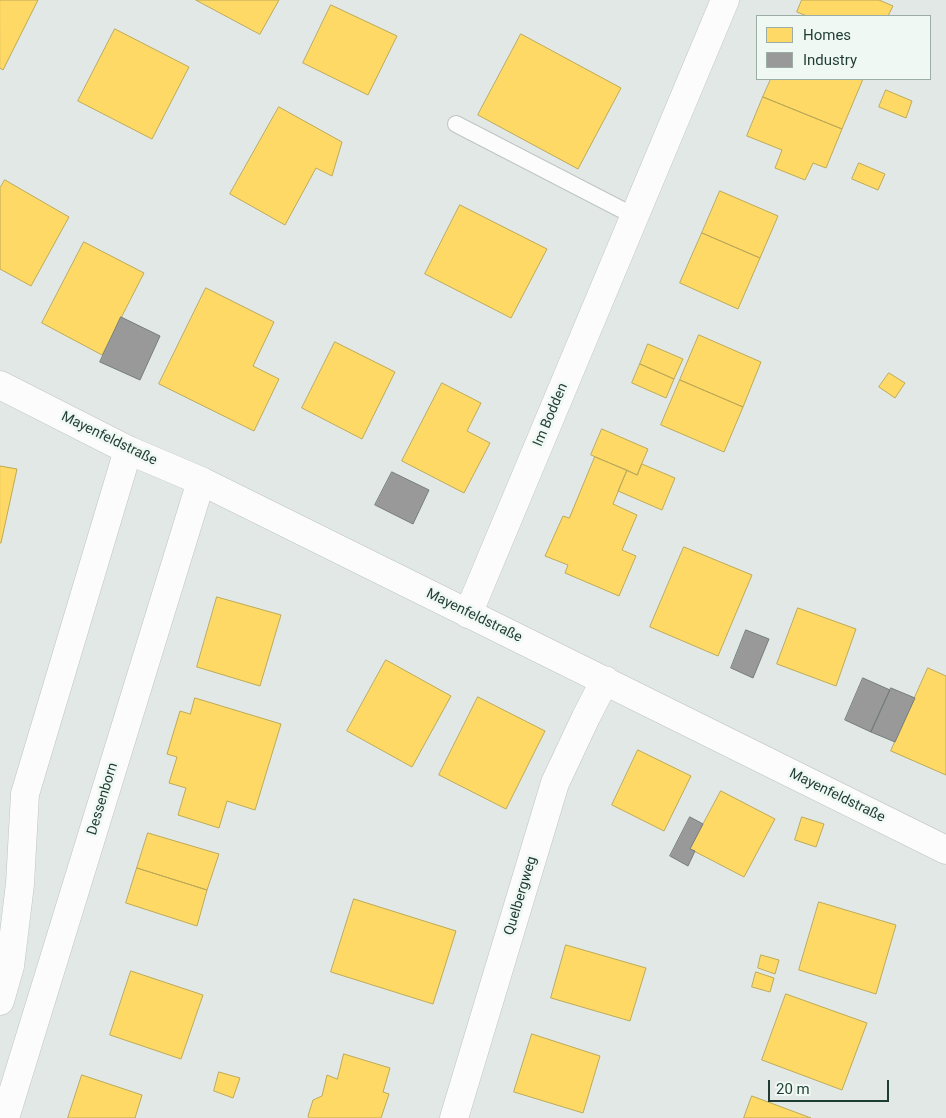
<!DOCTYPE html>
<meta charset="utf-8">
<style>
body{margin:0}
#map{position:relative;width:946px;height:1118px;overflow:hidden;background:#e2e8e5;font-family:Roboto,sans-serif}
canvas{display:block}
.legend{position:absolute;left:756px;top:15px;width:175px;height:65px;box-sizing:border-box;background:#f0f8f4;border:1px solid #9cada7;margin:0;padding:6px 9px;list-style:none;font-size:15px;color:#1f3c34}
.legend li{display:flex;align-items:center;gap:10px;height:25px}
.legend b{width:25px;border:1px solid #9cada7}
.scale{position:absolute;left:768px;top:1080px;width:121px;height:22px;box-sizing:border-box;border:2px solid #1f3c34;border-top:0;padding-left:6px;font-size:15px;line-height:18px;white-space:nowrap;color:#1f3c34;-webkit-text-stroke:4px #f0f8f4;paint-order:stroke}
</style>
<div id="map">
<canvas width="946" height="1118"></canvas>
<ul class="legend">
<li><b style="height:14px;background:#ffd966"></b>Homes</li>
<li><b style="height:14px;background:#999"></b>Industry</li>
</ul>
<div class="scale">20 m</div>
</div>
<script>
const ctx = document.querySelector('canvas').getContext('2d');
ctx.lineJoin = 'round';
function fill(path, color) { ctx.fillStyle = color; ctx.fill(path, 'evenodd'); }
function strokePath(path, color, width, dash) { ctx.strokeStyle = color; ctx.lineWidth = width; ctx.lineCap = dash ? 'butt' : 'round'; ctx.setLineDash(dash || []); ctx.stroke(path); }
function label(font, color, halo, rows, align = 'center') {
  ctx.font = font + ' Roboto,sans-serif'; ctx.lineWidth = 5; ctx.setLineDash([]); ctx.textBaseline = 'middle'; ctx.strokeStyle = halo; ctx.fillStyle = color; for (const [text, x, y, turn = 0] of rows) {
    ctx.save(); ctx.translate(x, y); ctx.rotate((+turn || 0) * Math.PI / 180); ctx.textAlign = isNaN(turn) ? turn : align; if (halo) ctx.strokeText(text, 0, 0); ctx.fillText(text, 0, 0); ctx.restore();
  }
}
const homes = new Path2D(`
 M0,0H38L3,70L0,68Z
 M196,0H279L260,34Z
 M802,0H879L893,6L888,16H807L797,12Z
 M331,5L397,36L368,95L303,63Z
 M115,29L189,67L152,139L78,101Z
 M521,34L621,88L578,169L478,115Z
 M771,79H863L842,129L763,97Z
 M886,90L912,101L906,118L879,107Z
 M763,97L842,129L826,168L813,163L805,180L775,168L782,150L747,136Z
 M279,107L342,142L332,176L316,168L285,225L230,194Z
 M859,163L885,174L878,190L852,179Z
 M5,180L69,217L31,286L0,269V188Z
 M720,191L778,216L760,258L702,233Z
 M460,205L547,249L511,318L425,274Z
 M702,233L760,258L738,309L680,283Z
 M84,242L144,273L102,355L42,323Z
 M206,288L274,322L253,366L279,379L254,431L159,384Z
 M699,335L761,362L743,407L680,380Z
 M335,342L395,372L362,439L302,408Z
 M648,344L683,359L674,379L640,364Z
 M640,364L674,379L666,398L632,383Z
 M889,373L905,383L895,398L879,387Z
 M680,380L743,407L724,452L661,425Z
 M442,383L481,403L467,431L490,443L464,493L402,461Z
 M602,429L648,449L637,475L591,455Z
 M595,457L627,470L613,504L637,515L622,550L636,556L619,596L565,573L568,565L545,556L563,516L569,518Z
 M642,464L675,478L662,510L618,491L627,470L637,475Z
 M0,466L17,469L1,543H0Z
 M684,547L752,575L718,656L650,627Z
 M217,597L281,615L260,686L197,667Z
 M798,608L856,629L836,686L777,664Z
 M386,660L451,696L412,767L347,731Z
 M928,668L946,676V775L891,751Z
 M478,697L545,731L506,809L439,775Z
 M195,698L281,724L255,810L227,801L219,828L178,815L186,788L169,783L177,757L167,754L180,711L190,714Z
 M638,750L691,776L664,831L612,805Z
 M721,791L775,819L744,877L690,849Z
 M802,817L824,824L816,847L795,840Z
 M148,833L219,854L207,890L137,868Z
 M137,868L207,890L197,926L126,903Z
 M354,899L456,931L433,1004L331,972Z
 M819,902L896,925L876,994L799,970Z
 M566,945L646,968L630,1021L551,998Z
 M761,955L779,960L775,974L758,968Z
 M131,971L203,995L181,1059L110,1035Z
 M756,972L774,978L770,992L752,987Z
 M786,994L867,1023L842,1090L762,1060Z
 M532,1034L600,1056L583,1113L514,1092Z
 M344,1054L390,1068L383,1092L389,1094L381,1118H309L308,1116L313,1100L322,1096L327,1075L337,1079Z
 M219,1072L240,1078L233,1098L214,1091Z
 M82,1075L142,1095L135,1118H68Z
 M752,1096L811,1118H744Z`);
fill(homes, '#ffd966');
strokePath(homes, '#bcaa57', 1);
const industry = new Path2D(`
 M121,317L160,336L140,380L100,362Z
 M392,472L429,490L413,524L375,505Z
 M746,630L769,639L753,678L731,668Z
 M863,678L890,690L871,732L845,720Z
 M891,688L915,698L895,742L871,732Z
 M690,817L703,824L690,849L695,851L688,866L670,856Z`);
fill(industry, '#999');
strokePath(industry, '#747d7b', 1);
const service = new Path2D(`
 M456,124L634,216`);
const minor = new Path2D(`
 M0,385L128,450L201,481L946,850
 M468,614L725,0
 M0,1001L10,966L20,884L25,794L128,450
 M5,1118L201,481
 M454,1118L555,783L586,717L605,680`);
strokePath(service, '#bfc5c2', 18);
strokePath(minor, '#bfc5c2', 29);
strokePath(service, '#fbfcfb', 16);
strokePath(minor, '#fbfcfb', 28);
label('14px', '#1f3c34', '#f0f8f4', [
 ["Im Bodden",551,415,-67],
 ["Mayenfeldstraße",109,439,26],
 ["Mayenfeldstraße",474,616,26],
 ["Mayenfeldstraße",837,796,26],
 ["Dessenborn",103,799,-73],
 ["Quelbergweg",521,896,-73]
]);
</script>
